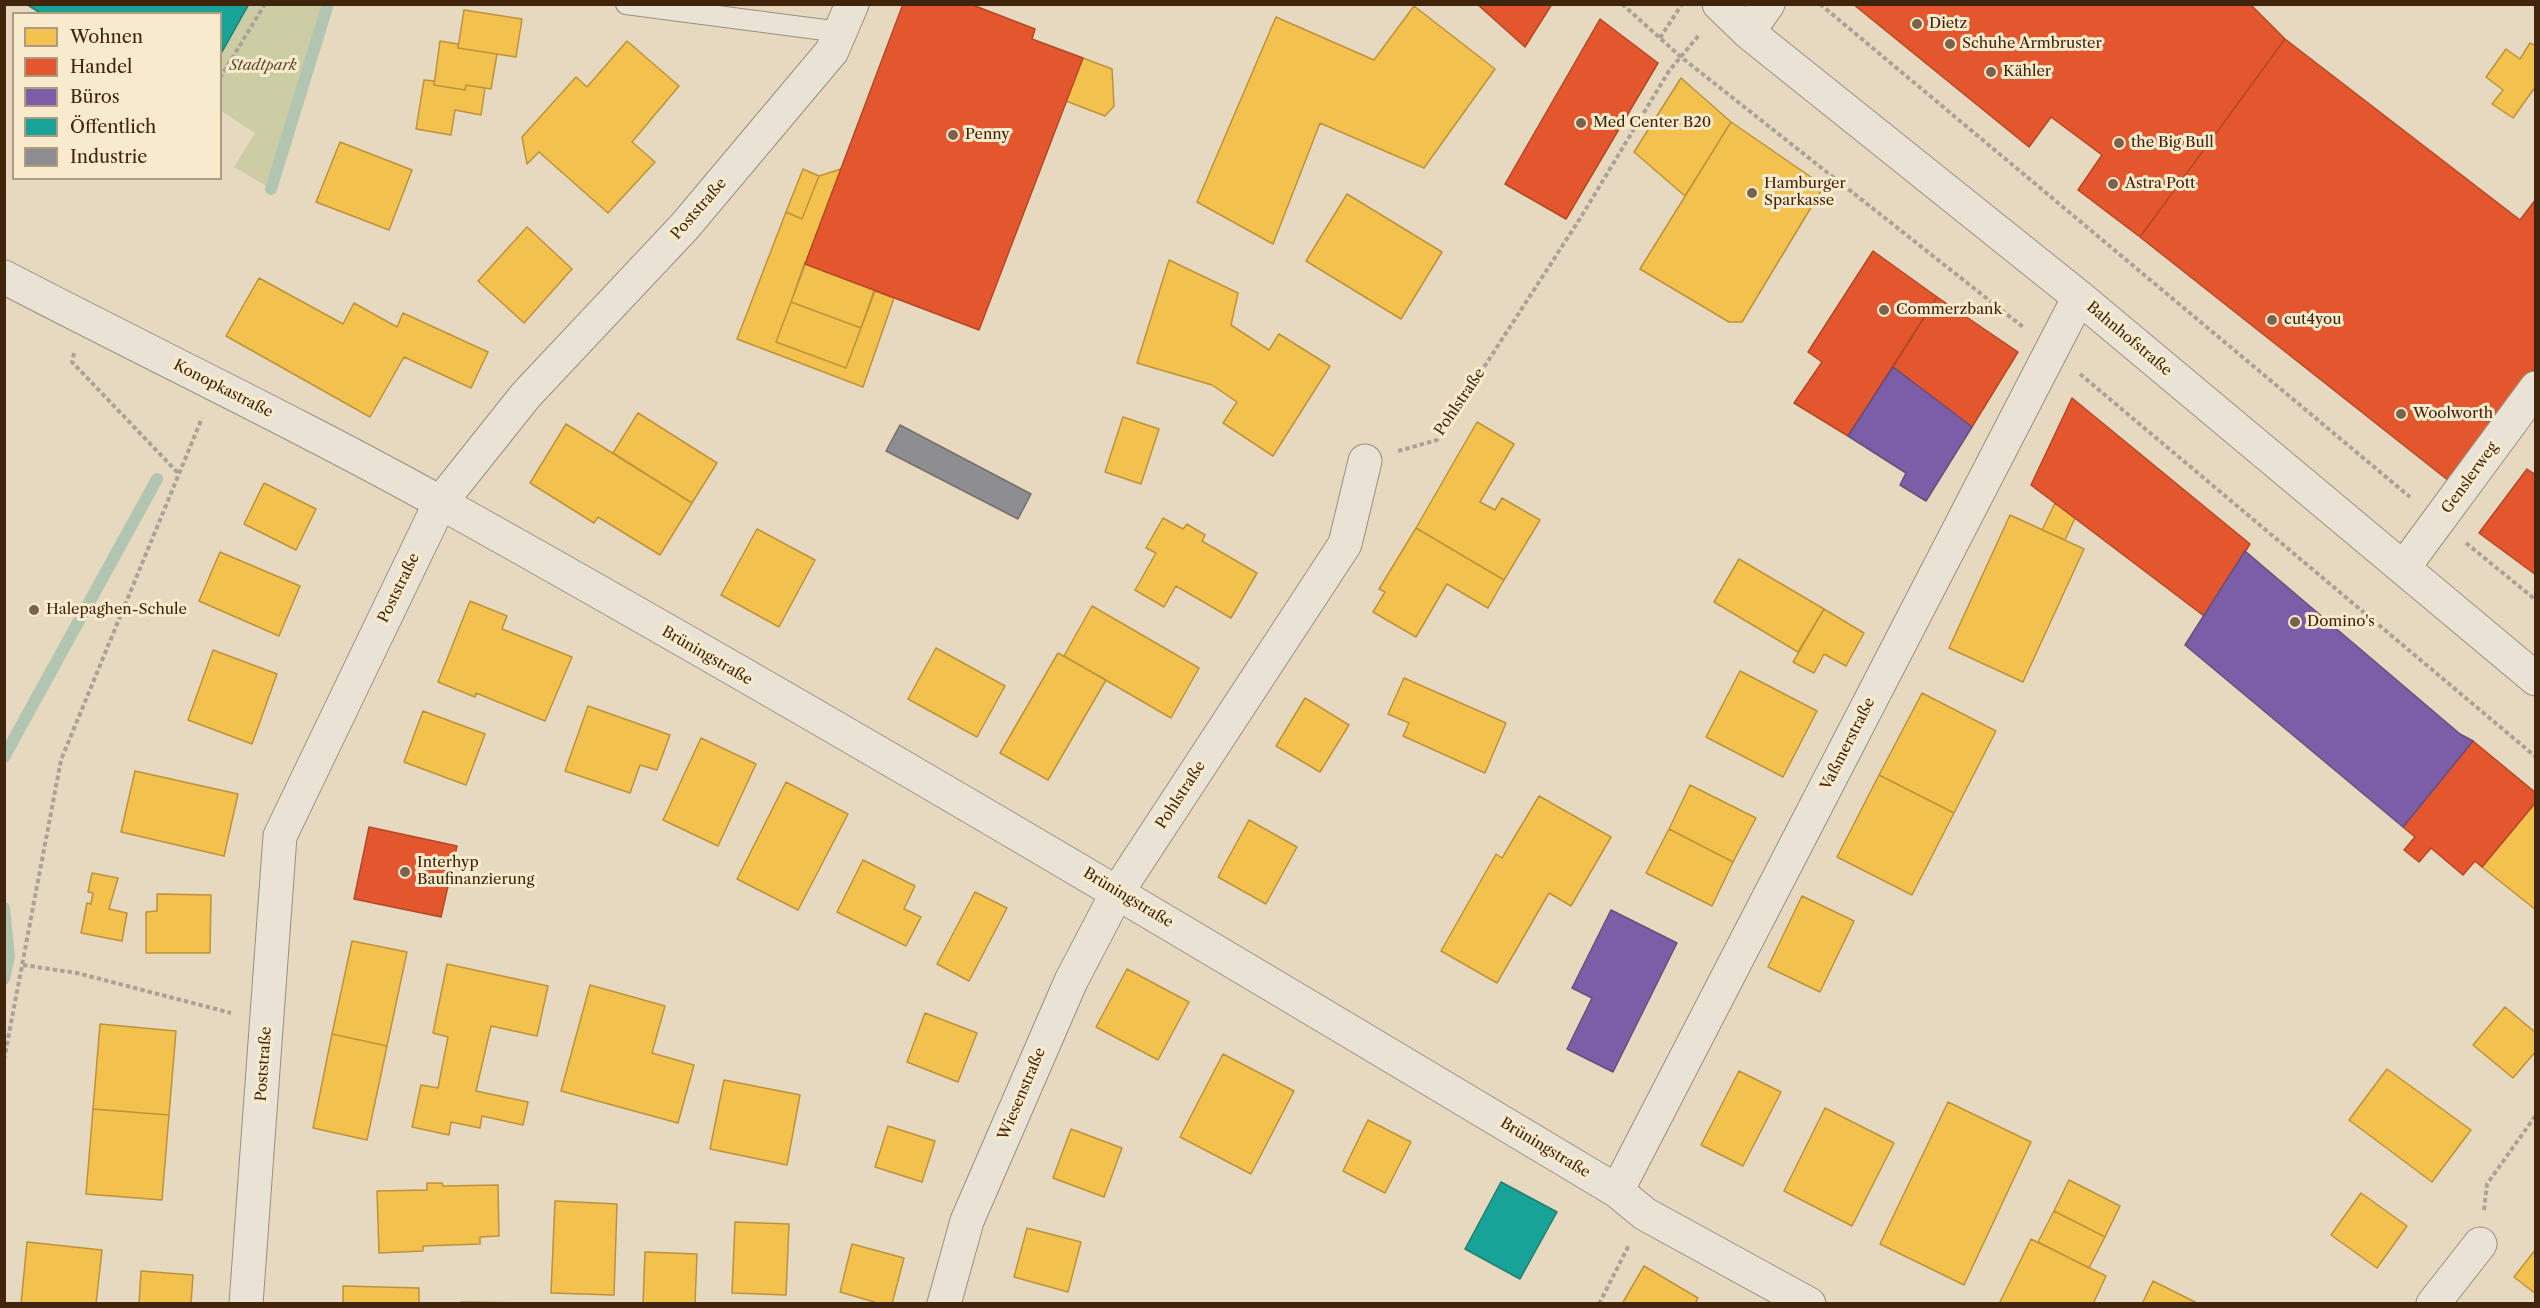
<!DOCTYPE html>
<meta charset="utf-8">
<style>
body{margin:0}
#map{position:relative;width:2540px;height:1308px;overflow:hidden;background:#e6d9bf;font-family:"Libre Caslon Text",serif}
canvas{display:block}
.frame{position:absolute;inset:0;border:6px solid #41240c;pointer-events:none}
.legend{position:absolute;left:12px;top:12px;width:210px;height:168px;box-sizing:border-box;background:#f8eacc;border:2px solid #af9b7f;margin:0;padding:8px 10px;list-style:none;font-size:18px;color:#41240c}
.legend li{display:flex;align-items:center;gap:12px;height:30px}
.legend b{width:30px;border:2px solid #af9b7f}
</style>
<div id="map">
<canvas width="2540" height="1308"></canvas>
<div class="frame"></div>
<ul class="legend">
<li><b style="height:16px;background:#f2c14e"></b>Wohnen</li>
<li><b style="height:16px;background:#e4572e"></b>Handel</li>
<li><b style="height:16px;background:#7b5ea7"></b>Büros</li>
<li><b style="height:16px;background:#17a398"></b>Öffentlich</li>
<li><b style="height:16px;background:#8d8d92"></b>Industrie</li>
</ul>
</div>
<script>
const ctx = document.querySelector('canvas').getContext('2d');
ctx.lineJoin = 'round';
function fill(path, color) { ctx.fillStyle = color; ctx.fill(path, 'evenodd'); }
function strokePath(path, color, width, dash) { ctx.strokeStyle = color; ctx.lineWidth = width; ctx.lineCap = dash ? 'butt' : 'round'; ctx.setLineDash(dash || []); ctx.stroke(path); }
function label(font, color, halo, rows, align = 'center') {
  ctx.font = font + ' "Libre Caslon Text",serif'; ctx.lineWidth = 6; ctx.setLineDash([]); ctx.textBaseline = 'middle'; ctx.strokeStyle = halo; ctx.fillStyle = color; for (const [text, x, y, turn = 0] of rows) {
    ctx.save(); ctx.translate(x, y); ctx.rotate((+turn || 0) * Math.PI / 180); ctx.textAlign = isNaN(turn) ? turn : align; if (halo) ctx.strokeText(text, 0, 0); ctx.fillText(text, 0, 0); ctx.restore();
  }
}
fill(new Path2D(`
 M249,5H328L271,189L234,167L255,133L221,111V51Z`), '#cccda5');
const homes = new Path2D(`
 M928,4H943L998,25L984,64L915,39Z
 M1414,6L1495,69L1424,168L1320,123L1273,244L1197,202L1276,17L1374,60Z
 M464,10L522,19L516,57L458,48Z
 M915,39L984,64L969,104L901,78Z
 M440,41L458,44V48L497,54L491,89L466,85L465,90L434,85Z
 M627,41L679,86L632,142L655,162L608,213L539,152L527,164L522,137L576,77L587,87Z
 M2530,43L2536,46V86L2513,118L2492,104L2503,90L2486,77L2506,49L2520,59Z
 M1083,58L1112,69L1114,106L1105,116L1066,101Z
 M901,78L969,104L955,143L886,117Z
 M1681,78L1731,122L1685,196L1634,152Z
 M424,80L434,81V85L465,90L466,85L485,88L481,115L455,110L451,135L416,129Z
 M885,117L953,142L939,180L870,155Z
 M1731,122L1824,186L1742,322H1729L1640,269Z
 M340,142L412,170L389,230L316,202Z
 M867,154L936,179L922,219L852,193Z
 M803,169L819,176L802,219L786,212Z
 M841,169L776,342L846,368L875,291L894,298L863,387L737,339L786,212L802,219L819,176Z
 M847,191L918,218L904,255L832,229Z
 M1347,194L1442,252L1401,319L1306,261Z
 M527,227L572,269L524,323L478,281Z
 M827,227L898,253L884,292L813,265Z
 M1169,260L1238,293L1231,325L1269,350L1279,334L1330,366L1273,456L1223,423L1237,402L1212,385L1137,363Z
 M805,262L875,288L861,328L791,302Z
 M259,278L343,324L354,303L397,327L403,313L488,352L471,388L404,357L370,417L226,336Z
 M791,302L861,328L846,368L776,342Z
 M638,413L717,463L692,503L613,453Z
 M1123,417L1159,429L1141,484L1105,472Z
 M1477,422L1514,444L1480,502L1495,510L1502,498L1540,520L1504,580L1416,528Z
 M566,424L692,503L660,555L598,517L594,523L530,483Z
 M264,483L316,509L296,550L244,524Z
 M2055,503L2075,518L2065,540L2042,530Z
 M2010,515L2084,549L2023,682L1949,648Z
 M1163,518L1183,529L1187,524L1205,535L1202,541L1257,573L1231,618L1176,586L1164,607L1135,590L1156,553L1146,548Z
 M1416,528L1504,580L1488,608L1447,584L1416,637L1373,612L1385,592L1379,589Z
 M757,529L815,560L779,627L721,595Z
 M220,552L300,586L279,636L199,601Z
 M1739,559L1824,609L1798,652L1714,602Z
 M470,601L507,616L502,629L572,657L545,721L476,693L475,697L438,682Z
 M1092,606L1199,668L1171,718L1064,656Z
 M1824,609L1864,633L1846,666L1824,654L1814,673L1793,662Z
 M936,648L1005,686L977,737L908,699Z
 M213,650L277,674L252,744L188,720Z
 M1058,653L1106,680L1048,780L1000,753Z
 M1740,671L1817,711L1783,777L1706,737Z
 M1404,678L1506,723L1485,773L1403,736L1409,723L1388,714Z
 M1922,693L1996,731L1954,813L1879,775Z
 M1305,698L1349,725L1320,772L1276,746Z
 M588,706L670,735L657,770L640,765L630,793L565,771Z
 M423,711L485,734L466,785L404,762Z
 M701,738L756,764L718,846L663,820Z
 M135,771L238,794L224,856L121,832Z
 M1879,775L1954,813L1912,895L1837,857Z
 M786,782L848,814L798,910L737,879Z
 M1690,785L1756,818L1733,862L1669,829Z
 M1539,796L1611,837L1571,906L1549,893L1497,983L1441,951L1496,854L1502,858Z
 M2536,802V910L2482,867Z
 M1249,820L1297,847L1266,904L1218,877Z
 M1669,829L1733,862L1712,906L1646,873Z
 M863,860L915,886L904,909L921,917L906,946L837,912Z
 M92,873L118,878L109,909L127,913L122,941L81,933L87,903L91,904L93,893L88,892Z
 M975,892L1007,908L969,981L937,964Z
 M157,894L211,895L210,953H146V912L157,911Z
 M1802,896L1854,921L1820,992L1768,967Z
 M352,941L407,952L387,1046L332,1034Z
 M447,964L548,986L537,1036L491,1026L476,1091L528,1102L523,1125L482,1116L480,1128L451,1122L449,1135L412,1127L421,1085L438,1088L448,1037L433,1033Z
 M1127,969L1189,1002L1158,1060L1096,1027Z
 M590,985L665,1006L652,1053L694,1065L678,1123L561,1091Z
 M2505,1007L2536,1033V1051L2513,1078L2473,1045Z
 M925,1013L977,1033L958,1082L907,1062Z
 M100,1024L176,1031L169,1115L93,1109Z
 M332,1034L387,1046L367,1140L313,1128Z
 M1223,1054L1294,1091L1251,1174L1180,1137Z
 M2387,1069L2471,1130L2432,1182L2349,1120Z
 M1739,1071L1781,1092L1743,1166L1701,1145Z
 M724,1080L800,1095L787,1165L710,1149Z
 M1948,1102L2031,1142L1964,1285L1880,1244Z
 M1825,1108L1894,1143L1852,1226L1784,1191Z
 M93,1109L169,1115L162,1200L86,1194Z
 M1368,1120L1411,1142L1385,1193L1343,1171Z
 M888,1126L935,1141L922,1182L875,1167Z
 M1071,1129L1122,1148L1104,1197L1053,1178Z
 M2069,1180L2120,1206L2105,1237L2054,1211Z
 M427,1183H442L443,1186L498,1185L499,1236L480,1237V1244L423,1246V1251L379,1253L377,1191L427,1190Z
 M2361,1193L2407,1226L2377,1268L2331,1235Z
 M555,1201L617,1204L614,1295L551,1293Z
 M2054,1211L2105,1237L2089,1268L2038,1242Z
 M735,1222L789,1224L786,1295L732,1293Z
 M1027,1228L1081,1242L1068,1292L1014,1277Z
 M2031,1239L2106,1276L2093,1304H1999Z
 M27,1242L102,1250L96,1304H21Z
 M852,1244L904,1258L892,1304H881L840,1292Z
 M2536,1249V1294L2514,1277Z
 M645,1252L697,1254L695,1304H643Z
 M1644,1266L1698,1298L1695,1304H1622Z
 M141,1271L193,1275L191,1304H139Z
 M2153,1281L2199,1304H2142Z
 M343,1286L419,1288V1304H343Z
 M461,1302L527,1303L461,1304Z`);
fill(homes, '#f2c14e');
strokePath(homes, '#bd923a', 1.5);
const shops = new Path2D(`
 M903,4H970L1035,29L1032,39L1083,58L979,330L805,264Z
 M1477,4H1552L1525,47Z
 M1853,4H2250L2285,39L2140,237L2078,190L2102,155L2051,117L2029,147Z
 M1600,19L1658,63L1566,219L1505,184Z
 M2285,39L2520,220L2536,199V367L2449,481L2140,237Z
 M1873,251L1937,297L1848,436L1794,403L1822,362L1808,352Z
 M1937,297L2018,352L1972,427L1893,367Z
 M2072,398L2250,544L2204,616L2031,485Z
 M2527,469L2536,475V575L2479,533Z
 M2473,741L2536,793V802L2482,867L2475,861L2463,875L2431,848L2419,862L2404,850L2415,837L2403,827Z
 M369,827L457,846L441,917L354,899Z`);
fill(shops, '#e4572e');
strokePath(shops, '#b34824', 1.5);
const offices = new Path2D(`
 M1893,367L1972,427L1926,501L1900,485L1906,473L1848,436Z
 M2245,551L2460,734L2473,741L2403,827L2185,645Z
 M1611,910L1677,943L1613,1072L1567,1049L1592,998L1572,988Z`);
fill(offices, '#7b5ea7');
strokePath(offices, '#6a4d78', 1.5);
const public = new Path2D(`
 M26,4H249L222,52L220,14H42Z
 M1501,1182L1557,1212L1520,1279L1465,1249Z`);
fill(public, '#17a398');
strokePath(public, '#247d6e', 1.5);
const industry = new Path2D(`
 M900,425L1031,494L1018,519L886,451Z`);
fill(industry, '#8d8d92');
strokePath(industry, '#766e6a', 1.5);
strokePath(new Path2D(`
 M271,189L328,4
 M4,757L157,479
 M4,908L9,957L4,979`), '#b2c5b0', 12);
const lane = new Path2D(`
 M626,4L840,32`);
const street = new Path2D(`
 M1719,4L1748,32L2079,297L2536,679
 M1748,32L1768,4
 M4,277C150,353 299,424 443,504C839,725 1228,958 1617,1191L1645,1214L1809,1304
 M2404,567L2536,388
 M1617,1191L2079,297
 M246,1304L280,836L440,503L526,395L685,226L832,51L852,4
 M944,1304L967,1221L1071,981L1118,891L1345,544L1365,461
 M2433,1304L2480,1244`);
strokePath(lane, '#9a8f7e', 22);
strokePath(street, '#9a8f7e', 35);
strokePath(new Path2D(`
 M1622,4L1681,57L2023,327
 M1820,4L2410,497
 M1660,38L1682,4
 M220,78L265,4
 M74,353L72,362L179,474
 M2080,374L2536,757
 M1398,451L1437,440L1581,217L1669,71L1699,35
 M2466,543L2536,600
 M23,965L77,973L231,1013
 M4,1060L61,760L202,418
 M2484,1210L2487,1184L2536,1115
 M1599,1304L1629,1245`), '#aaa296', 4, [4.5, 3]);
strokePath(lane, '#e9e3d6', 20);
strokePath(street, '#e9e3d6', 33);
for (const [x, y, r, color] of [
 [1917,24,6,"#7b634b"],
 [1950,44,6,"#7b634b"],
 [1991,72,6,"#7b634b"],
 [1581,123,6,"#7b634b"],
 [953,135,6,"#7b634b"],
 [2119,143,6,"#7b634b"],
 [2113,184,6,"#7b634b"],
 [1752,193,6,"#7b634b"],
 [1884,310,6,"#7b634b"],
 [2272,320,6,"#7b634b"],
 [2401,414,6,"#7b634b"],
 [34,610,6,"#7b634b"],
 [2295,622,6,"#7b634b"],
 [405,872,6,"#7b634b"]
]) { const dot = new Path2D(); dot.arc(x, y, r, 0, 2 * Math.PI); ctx.fillStyle = color; ctx.fill(dot); strokePath(dot, '#f8eacc', 2); }
label('15px', '#41240c', '#f8eacc', [
 ["Dietz",1929,24],
 ["Schuhe Armbruster",1962,44],
 ["Kähler",2003,72],
 ["Med Center B20",1593,123],
 ["Penny",965,135],
 ["the Big Bull",2131,143],
 ["Hamburger",1764,184],
 ["Sparkasse",1764,201],
 ["Astra Pott",2125,184],
 ["Commerzbank",1896,310],
 ["cut4you",2284,320],
 ["Woolworth",2413,414],
 ["Halepaghen-Schule",46,610],
 ["Domino's",2307,622],
 ["Interhyp",417,863],
 ["Baufinanzierung",417,880]
], 'left');
label('italic 15px', '#5e4c2d', '#f8eacc', [
 ["Stadtpark",263,66]
]);
label('15px', '#41240c', '#f8eacc', [
 ["Poststraße",699,209,-49],
 ["Bahnhofstraße",2129,339,40],
 ["Konopkastraße",223,389,27],
 ["Pohlstraße",1460,402,-56],
 ["Genslerweg",2470,478,-54],
 ["Poststraße",399,588,-64],
 ["Brüningstraße",707,656,30],
 ["Vaßmerstraße",1848,744,-63],
 ["Pohlstraße",1181,795,-57],
 ["Brüningstraße",1128,898,31],
 ["Poststraße",264,1064,-86],
 ["Wiesenstraße",1022,1094,-67],
 ["Brüningstraße",1545,1148,31]
]);
</script>
